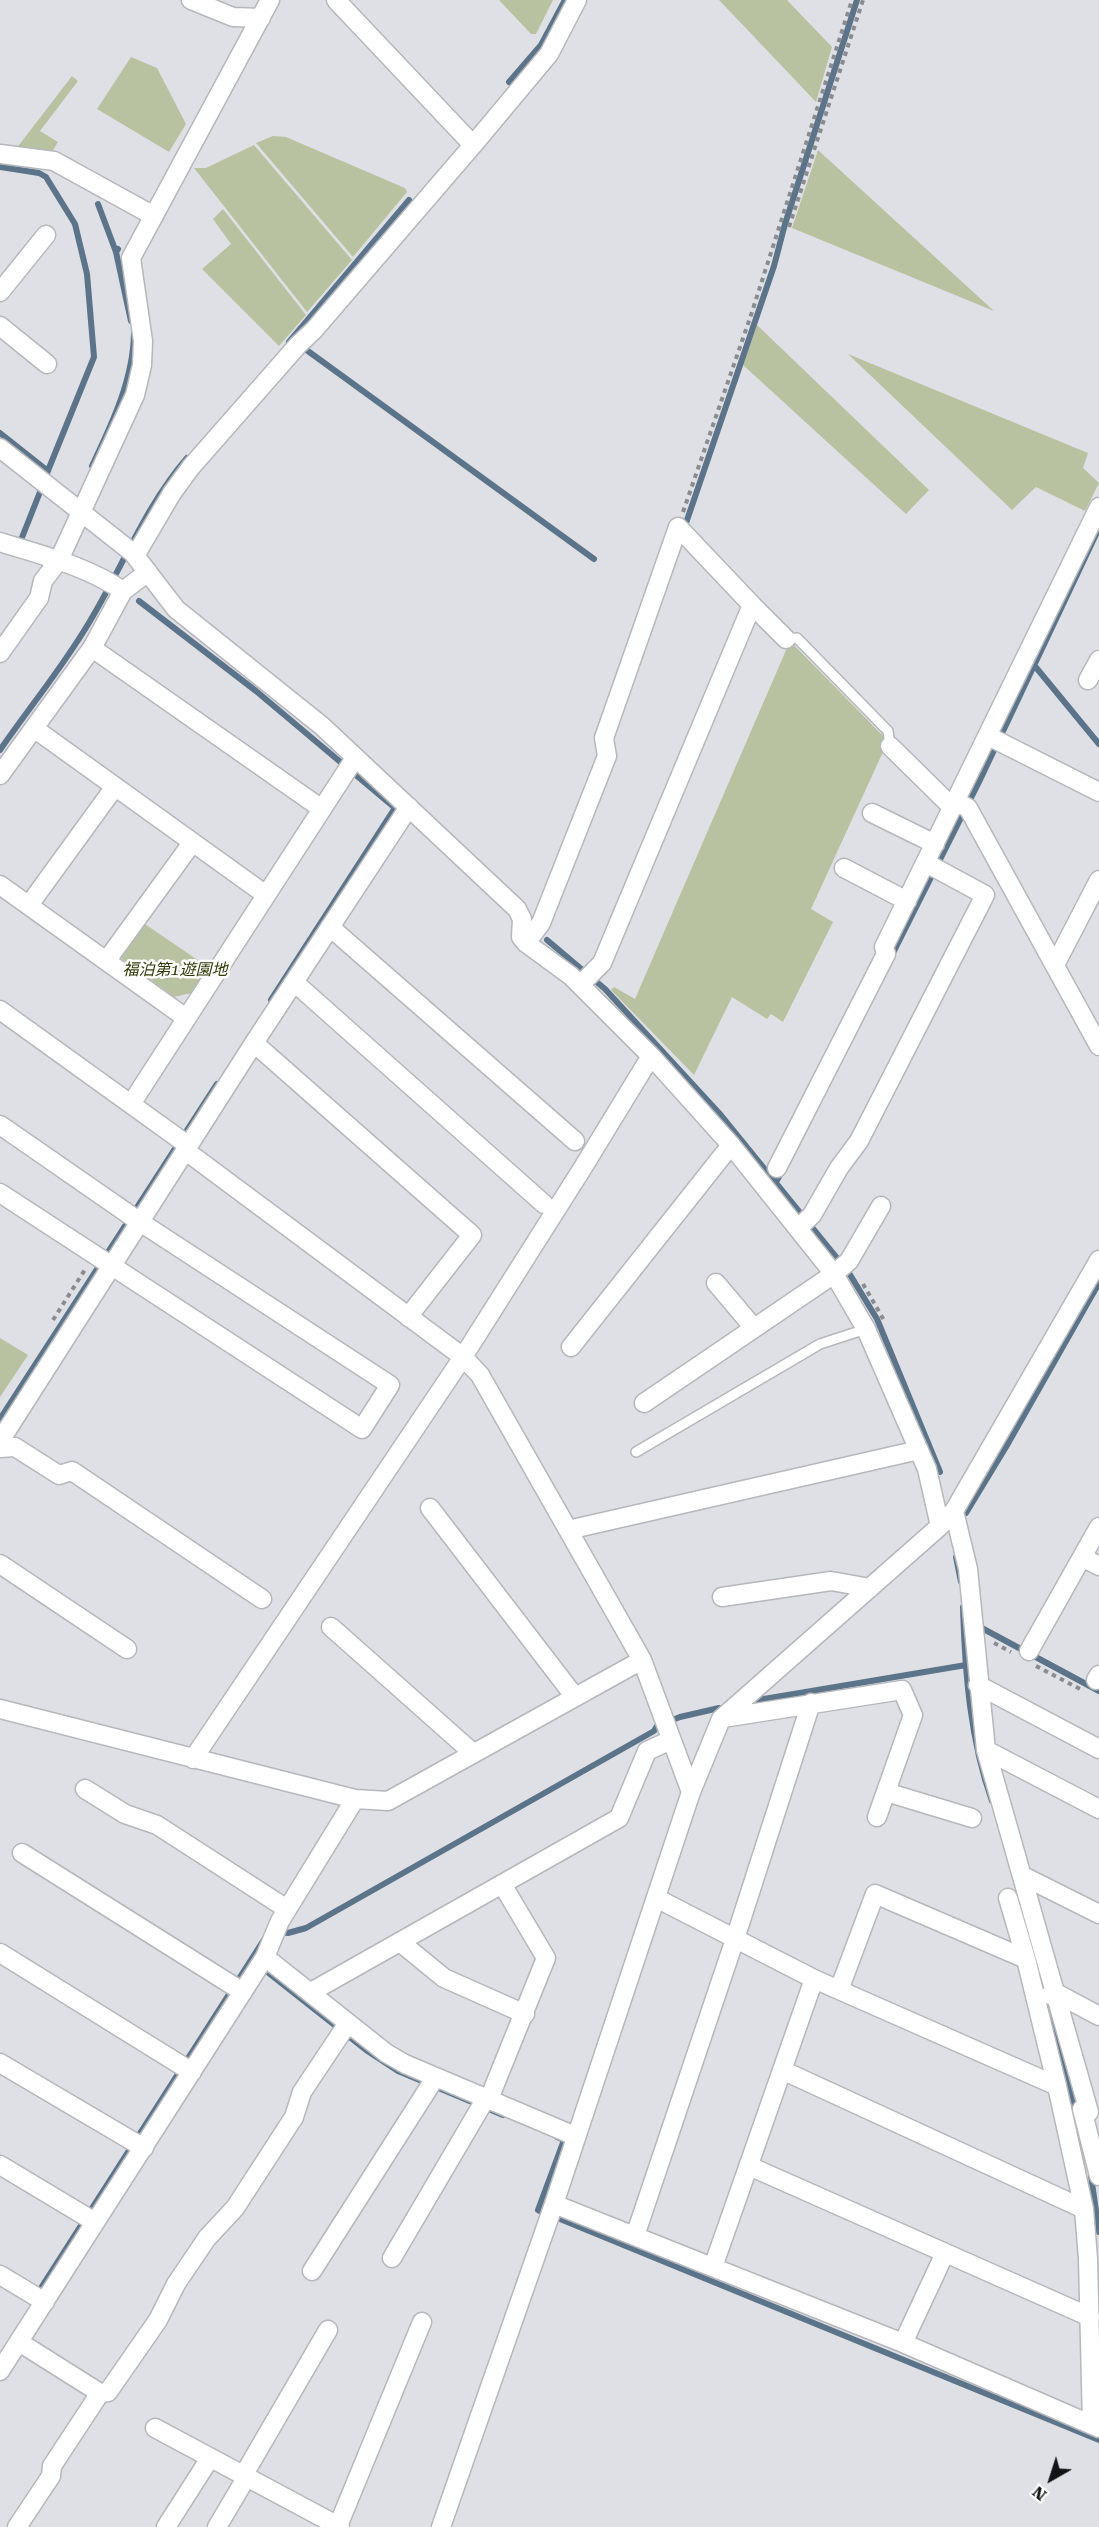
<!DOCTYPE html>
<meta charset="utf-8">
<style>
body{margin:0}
#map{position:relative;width:1099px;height:2527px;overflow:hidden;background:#dfe0e5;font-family:"Roboto Serif",serif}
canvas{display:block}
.north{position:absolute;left:1021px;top:2449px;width:60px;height:60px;-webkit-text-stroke:4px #fff;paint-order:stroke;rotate:219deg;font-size:16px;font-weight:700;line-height:24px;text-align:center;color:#131315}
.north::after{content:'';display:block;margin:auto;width:21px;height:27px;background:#131315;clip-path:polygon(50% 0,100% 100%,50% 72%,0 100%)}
</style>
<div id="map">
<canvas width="1099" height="2527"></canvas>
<div class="north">N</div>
</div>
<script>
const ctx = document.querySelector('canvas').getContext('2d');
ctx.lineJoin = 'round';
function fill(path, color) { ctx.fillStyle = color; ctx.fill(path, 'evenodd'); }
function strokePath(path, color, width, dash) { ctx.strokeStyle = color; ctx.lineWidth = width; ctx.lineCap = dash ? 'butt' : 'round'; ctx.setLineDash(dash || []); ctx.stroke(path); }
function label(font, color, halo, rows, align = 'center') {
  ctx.font = font + ' "Roboto Serif","Noto Sans JP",serif'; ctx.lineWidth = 5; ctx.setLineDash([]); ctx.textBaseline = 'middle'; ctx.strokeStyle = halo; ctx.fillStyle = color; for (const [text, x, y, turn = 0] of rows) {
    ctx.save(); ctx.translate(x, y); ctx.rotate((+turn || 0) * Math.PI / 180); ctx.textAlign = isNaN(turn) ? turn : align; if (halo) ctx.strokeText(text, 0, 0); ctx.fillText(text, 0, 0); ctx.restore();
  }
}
fill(new Path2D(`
 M499,0H553L536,34H531Z
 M719,0H787L832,47L816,102Z
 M131,57L157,68L186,124L169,152L97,109Z
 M72,76L78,81L40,131L58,142L52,152L16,149Z
 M273,136L286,137L405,188L407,192L353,257L256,143Z
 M254,145L352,260L307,312L194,168H206Z
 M818,150L994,311L792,228Z
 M223,209L306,315L279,346L202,269L231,244L213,219Z
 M757,325L929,490L906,514L743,365Z
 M848,354L1088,453L1083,468L1099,483L1085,511L1036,487L1012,510Z
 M790,641L888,741L811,909L833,922L783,1022L771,1014L767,1019L732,997L694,1075L611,990L614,987L635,999Z
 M142,922L208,967L191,993L174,997L122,959L120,952Z
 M0,1338L28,1355L0,1397Z`), '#b9c2a0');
strokePath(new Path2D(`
 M509,82L541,45L565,0
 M0,167L39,173L46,177L75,224L87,274L94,357L47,473
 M98,204L116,252
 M118,249L116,252L131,321
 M289,342L409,200
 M301,346L594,559
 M0,433L48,471
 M92,466C112,424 134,378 134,331
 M685,526L774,266L785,224L857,0
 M19,545L40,492
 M139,601L256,691L395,808L271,1000
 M1034,665L1099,744
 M0,750C27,711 57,674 82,634C119,577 142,510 187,458
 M547,940L605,989L719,1113L849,1273L877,1319L940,1472
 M891,957L979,782L1099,528
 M776,1182L783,1169
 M0,1419L217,1084
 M966,1513L1006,1447L1099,1283
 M956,1557L961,1582
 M963,1607C965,1673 970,1739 992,1801
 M978,1626L1099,1691
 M752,1701L966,1665
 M277,1932L288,1933L306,1928L654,1731L657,1726L680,1717L719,1708
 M266,1971L366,2050L398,2071L503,2115
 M1047,1998L1076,2110
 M1091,2176L1099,2232
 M542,2212L538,2210L564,2140L557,2137
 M560,2219L1099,2440
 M36,2289L39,2291L265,1938`), '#5c748a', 6);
const lane = new Path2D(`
 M786,639L797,638L888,731L890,746
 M636,1452L820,1344L866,1329`);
const street = new Path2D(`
 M191,0L233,17L261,18
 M336,0L473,145L549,54L577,0
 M0,154L54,161L154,216
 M0,292L46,235
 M0,326L47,364
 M0,448L133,553L176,609L322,726L517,909L522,919L521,937L526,943L571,976L651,1056L731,1145L834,1274L866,1329L927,1469L940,1526
 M0,542C41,555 87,566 123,591
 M135,556L172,493L191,467L298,345L314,330L473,145
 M752,605L786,639
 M92,648L322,809
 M0,653L39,598L43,581L59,560L135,395L142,365L143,341L131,258L270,0
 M1088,680L1099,660
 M35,729L266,895
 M988,736L1099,792
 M890,746L953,808
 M0,775L92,648L123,591L148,572
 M957,802L968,808L1099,1046
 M872,813L935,844
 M844,868L907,901
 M0,885L186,1018
 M29,905L114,788
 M330,927L575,1141
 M526,943L541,923L607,756L604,738L678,527L752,605L602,963L580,985
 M107,960L192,843
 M1055,965L1099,880
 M294,982L544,1204
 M0,1010L189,1146
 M254,1043L472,1235L408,1317
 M131,1104L355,758
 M0,1125L140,1222L390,1385L362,1429L0,1193
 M186,1151L463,1357L480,1375L642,1660L691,1792
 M777,1168L886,954L884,947L1099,507
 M798,1228L812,1215L839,1168L859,1141L985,895L926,863
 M716,1283L754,1328
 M571,1347L731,1145
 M644,1403L834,1274L849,1261L881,1206
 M0,1441L254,1043L409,807
 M0,1448L15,1447L59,1475L72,1471L262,1599
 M430,1508L575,1697
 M954,1511L968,1569L986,1750L1089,2112
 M568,1530L919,1450
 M1082,1557L1099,1566
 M0,1564L127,1649
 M722,1597L831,1581L870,1588
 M331,1627L473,1753
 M1029,1651L1099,1527
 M1096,1680L1099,1675
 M978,1685L1099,1749
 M0,1709L355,1799L388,1801L642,1660
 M723,1718L902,1690L913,1715L877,1817
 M986,1750L1099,1809
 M193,1759L463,1357L582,1169L651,1056
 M85,1789L125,1814L157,1825L287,1909
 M886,1792L972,1818
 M22,1853L243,1992
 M1023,1876L1099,1914
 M656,1898L814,1979L1057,2086
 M1008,1898L1026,1959L1057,2086L1084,2209L1088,2259L1092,2425
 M400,1942L444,1978L525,2014
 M0,1953L192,2072
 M265,1957L386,2053L405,2064L575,2136
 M839,1990L875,1894L1026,1959
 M311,1992L619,1818L647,1751L671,1740
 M1050,1995L1056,1993L1099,2016
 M0,2063L144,2148
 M782,2070L1084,2209
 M489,2099L546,1958L502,1884
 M1082,2109L1099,2176
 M0,2165L95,2222
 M749,2166L1090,2317
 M554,2204L903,2343L1099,2428
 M635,2236L735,1939L811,1703
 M392,2258L486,2098
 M713,2267L814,1979
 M312,2271L435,2078
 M0,2275L45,2302
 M19,2342L100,2393
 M903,2343L945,2253
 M0,2371L265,1957L280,1921L355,1799
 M155,2428L340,2527
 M243,2476L328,2330
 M338,2526L422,2322
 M17,2527L51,2476L52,2466L100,2393L108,2392L158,2320L176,2284L207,2238L235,2208L294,2117L302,2092L348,2023
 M166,2527L210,2458
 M217,2527L246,2478
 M441,2527L554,2204L691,1792L721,1719L940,1526L954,1511L1099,1260`);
strokePath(lane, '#b6b7bc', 12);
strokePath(street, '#b6b7bc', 21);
strokePath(new Path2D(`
 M789,227L863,0
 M683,512L751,315L852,0
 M863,1284L885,1322
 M53,1320L86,1268
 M994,1643L1011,1652
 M1036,1666L1080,1689`), '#8a8b8f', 4, [4.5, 4.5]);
strokePath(lane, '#fff', 9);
strokePath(street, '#fff', 18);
label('italic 16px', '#303906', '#fff', [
 ["福泊第1遊園地",175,970]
]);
</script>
